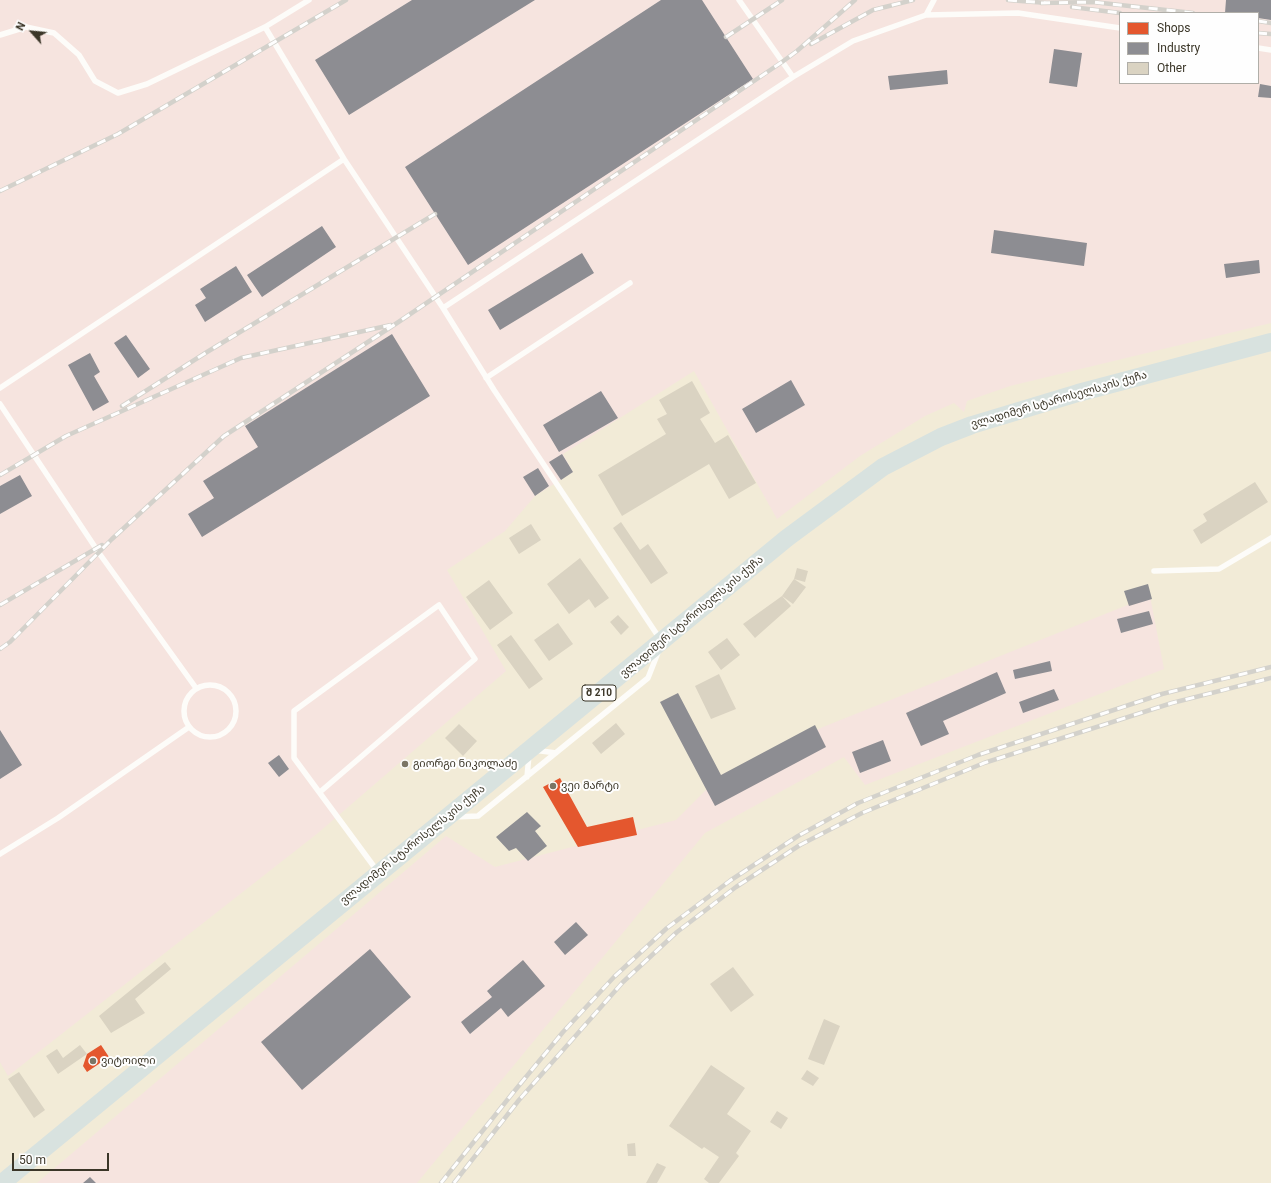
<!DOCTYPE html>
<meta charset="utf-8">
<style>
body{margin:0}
#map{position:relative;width:1271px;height:1183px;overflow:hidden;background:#f2ebd7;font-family:Roboto,sans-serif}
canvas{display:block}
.legend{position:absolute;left:1119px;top:12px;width:140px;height:72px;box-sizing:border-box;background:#fefefe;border:1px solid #b0aea8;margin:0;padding:5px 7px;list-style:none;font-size:12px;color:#3b3628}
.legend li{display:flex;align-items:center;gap:8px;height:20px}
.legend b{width:20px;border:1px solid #b0aea8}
.north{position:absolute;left:12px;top:12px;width:40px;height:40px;-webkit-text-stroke:3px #fefefe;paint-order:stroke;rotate:297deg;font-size:11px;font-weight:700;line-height:16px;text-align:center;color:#3b3628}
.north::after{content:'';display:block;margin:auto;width:14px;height:18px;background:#3b3628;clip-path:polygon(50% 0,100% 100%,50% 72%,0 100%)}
.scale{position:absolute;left:12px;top:1153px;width:97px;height:18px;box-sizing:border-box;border:2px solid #3b3628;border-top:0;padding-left:5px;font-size:12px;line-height:14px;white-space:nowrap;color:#3b3628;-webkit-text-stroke:3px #fefefe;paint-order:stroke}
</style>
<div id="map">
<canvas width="1271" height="1183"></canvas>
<ul class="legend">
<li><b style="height:11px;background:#e4572e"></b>Shops</li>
<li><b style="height:11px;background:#8d8d92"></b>Industry</li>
<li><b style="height:11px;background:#dad3c2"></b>Other</li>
</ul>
<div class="north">N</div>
<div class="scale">50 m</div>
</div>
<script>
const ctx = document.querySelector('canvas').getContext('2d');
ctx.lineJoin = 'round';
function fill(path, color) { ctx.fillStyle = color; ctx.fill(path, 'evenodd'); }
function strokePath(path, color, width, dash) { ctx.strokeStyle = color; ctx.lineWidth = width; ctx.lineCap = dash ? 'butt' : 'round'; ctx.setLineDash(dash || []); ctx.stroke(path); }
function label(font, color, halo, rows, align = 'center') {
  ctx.font = font + ' Roboto,"Noto Sans Georgian",sans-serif'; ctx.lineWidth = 4; ctx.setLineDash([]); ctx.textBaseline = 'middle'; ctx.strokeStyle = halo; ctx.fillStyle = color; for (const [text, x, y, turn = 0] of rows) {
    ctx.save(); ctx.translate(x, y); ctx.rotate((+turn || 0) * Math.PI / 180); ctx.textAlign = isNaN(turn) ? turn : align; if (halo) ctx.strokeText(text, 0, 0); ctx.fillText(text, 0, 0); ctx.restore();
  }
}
fill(new Path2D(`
 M0,0H1271V323L1010,386L967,401L964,412L954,403L925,416L860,456L777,519L694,371L563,454L573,472L535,496L505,531L447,570L506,671L318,833L8,1076L0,1062ZM1120,13H1258V83H1120Z
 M1150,596L1164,669L865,785L844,757L705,833L417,1183H37L446,836L495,867L676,820L721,775L823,727Z`), '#f6e4df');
fill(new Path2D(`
 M560,778L587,827L633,817L637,835L578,847L543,787Z
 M101,1045L109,1057L87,1072L83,1066L87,1054Z`), '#e4572e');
fill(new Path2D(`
 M412,0H535L349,115L315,60Z
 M661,0H702L753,79L468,265L405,167Z
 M1226,0H1271V20L1258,18V13H1225Z
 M1054,49L1082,53L1077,87L1049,83Z
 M947,70L948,84L890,90L888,76Z
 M1260,84L1271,86V98L1258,97Z
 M322,226L336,247L262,297L247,275Z
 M994,230L1087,243L1084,266L991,253Z
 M582,253L594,273L500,330L488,310Z
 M1259,260L1260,273L1226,278L1224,264Z
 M236,266L252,292L205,322L195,305L206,298L200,289Z
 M392,334L430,396L202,537L188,514L214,498L203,481L258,447L245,426Z
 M126,335L150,369L138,378L114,343Z
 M90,353L100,372L94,376L109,402L93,411L68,365Z
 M791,380L805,405L756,433L742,409Z
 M601,391L618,418L559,452L543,425Z
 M562,454L573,472L561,480L549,462Z
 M538,468L549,486L535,496L523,477Z
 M20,475L32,496L0,514V486Z
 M1148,584L1152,599L1129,606L1124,591Z
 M1149,611L1153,624L1121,633L1117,619Z
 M1050,661L1052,671L1015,679L1013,670Z
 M997,672L1006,693L943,721L949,734L921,746L906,713Z
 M1054,689L1059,700L1023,713L1019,702Z
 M678,693L721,775L815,725L826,747L715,806L660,702Z
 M0,730L22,765L0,779Z
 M883,740L891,761L860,773L852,752Z
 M279,755L289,769L279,777L268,763Z
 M527,812L541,826L535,831L547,846L528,861L516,848L509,851L496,837Z
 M576,922L588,935L565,955L554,942Z
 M370,949L411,997L302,1090L261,1042Z
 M523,960L545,986L508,1017L501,1008L470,1034L461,1022L492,997L487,991Z
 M90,1177L96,1183H83Z`), '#8d8d92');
fill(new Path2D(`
 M692,381L710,413L700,419L715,443L728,435L756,483L729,499L709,464L622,516L598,475L666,434L657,419L667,414L659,400Z
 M1255,482L1268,502L1201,544L1193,530L1207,521L1203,514Z
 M621,522L640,550L648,544L668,573L651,584L613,528Z
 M531,524L541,540L519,554L509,538Z
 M580,558L609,598L595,608L589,599L569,614L547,584Z
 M797,568L808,571L805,582L794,579Z
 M794,579L806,587L793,604L782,596L791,606L755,638L743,624L782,596Z
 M489,580L513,613L490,630L466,597Z
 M618,615L629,627L621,635L610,622Z
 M558,623L573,644L549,661L534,640Z
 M511,635L543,679L529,689L497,645Z
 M727,638L740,655L721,670L708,652Z
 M719,674L736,709L711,719L695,686Z
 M616,723L625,734L601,754L592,743Z
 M459,724L477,741L463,756L445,738Z
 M165,962L171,969L135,999L145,1013L111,1033L99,1016Z
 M733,967L754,995L731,1012L710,984Z
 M824,1019L840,1026L824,1065L808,1059Z
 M80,1045L87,1054L58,1074L46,1056L57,1049L63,1058Z
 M711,1065L745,1088L727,1114L751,1131L736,1153L739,1156L719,1183H709L704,1179L719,1157L704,1147L702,1149L669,1126Z
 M807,1070L819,1078L813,1086L801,1079Z
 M19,1072L45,1110L34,1118L8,1079Z
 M777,1111L788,1118L781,1129L770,1122Z
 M635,1143L636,1156H628L627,1144Z
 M657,1163L666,1167L657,1183H646Z`), '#dad3c2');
strokePath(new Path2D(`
 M739,0L793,77
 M926,15L1018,13L1120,28
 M265,27L344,159
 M0,35L26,27L54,33L79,55L95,81L118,93L147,84L265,27L309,0
 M1258,48L1271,50
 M486,378L630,283
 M0,388L344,159L443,308
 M0,404L99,553L196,688
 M1154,571L1219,569L1271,538
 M660,639L494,390L443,308L793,77L853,41L926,15L934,0
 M184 711a26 26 0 1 1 52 0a26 26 0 1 1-52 0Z
 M534,750L556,753
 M527,777L529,755
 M320,792L475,659L439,605L294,711V758L378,872
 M455,817L478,816L648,678L659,650
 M0,854L58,818L189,727`), '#fdfcf9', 5.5);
strokePath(new Path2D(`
 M2,1183L787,538L883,467L941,437L972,425L1078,393L1271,342`), '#d8e2df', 18);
const rail = new Path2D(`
 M1008,0L1047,3
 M1041,3L1093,2L1193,13
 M1072,7L1120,13
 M1258,21L1271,23
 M1258,33L1271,34
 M726,37L782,0
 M811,44L873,10L913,0
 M0,191L118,134L346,0
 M122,406L207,352L435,214
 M0,475L66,436L241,358L391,325
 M0,605L102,545
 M0,649L10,642L112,539L224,436L397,323L782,62L797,51L855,0
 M441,1183L512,1094L563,1032L614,977L667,928L731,880L798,836L858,803L978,755L1162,694L1271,667
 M454,1183L519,1100L623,982L677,932L736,887L800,845L862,813L984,763L1172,703L1271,678`);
strokePath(rail, '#d3d1cb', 4.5);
strokePath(rail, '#fefefe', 3, [9]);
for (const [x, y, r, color] of [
 [405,764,4,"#7b7565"],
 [553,786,4,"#7b7565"],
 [93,1061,4,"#7b7565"]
]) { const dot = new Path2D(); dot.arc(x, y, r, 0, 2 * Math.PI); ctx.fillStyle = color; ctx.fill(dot); strokePath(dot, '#fefefe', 1.5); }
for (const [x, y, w] of [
 [599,693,34]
]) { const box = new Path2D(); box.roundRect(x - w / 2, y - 8, w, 16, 3); ctx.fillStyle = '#fefefe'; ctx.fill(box); strokePath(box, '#3b3628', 1); }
label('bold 10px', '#3b3628', null, [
 ["შ 210",599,693]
]);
label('11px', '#3b3628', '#fefefe', [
 ["ვლადიმერ სტაროსელსკის ქუჩა",1059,400,-16],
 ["ვლადიმერ სტაროსელსკის ქუჩა",692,617,-40],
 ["ვლადიმერ სტაროსელსკის ქუჩა",413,845,-39]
]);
label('11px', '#3b3628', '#fefefe', [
 ["გიორგი ნიკოლაძე",413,764],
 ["ვეი მარტი",561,786],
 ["ვიტოილი",101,1061]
], 'left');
</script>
